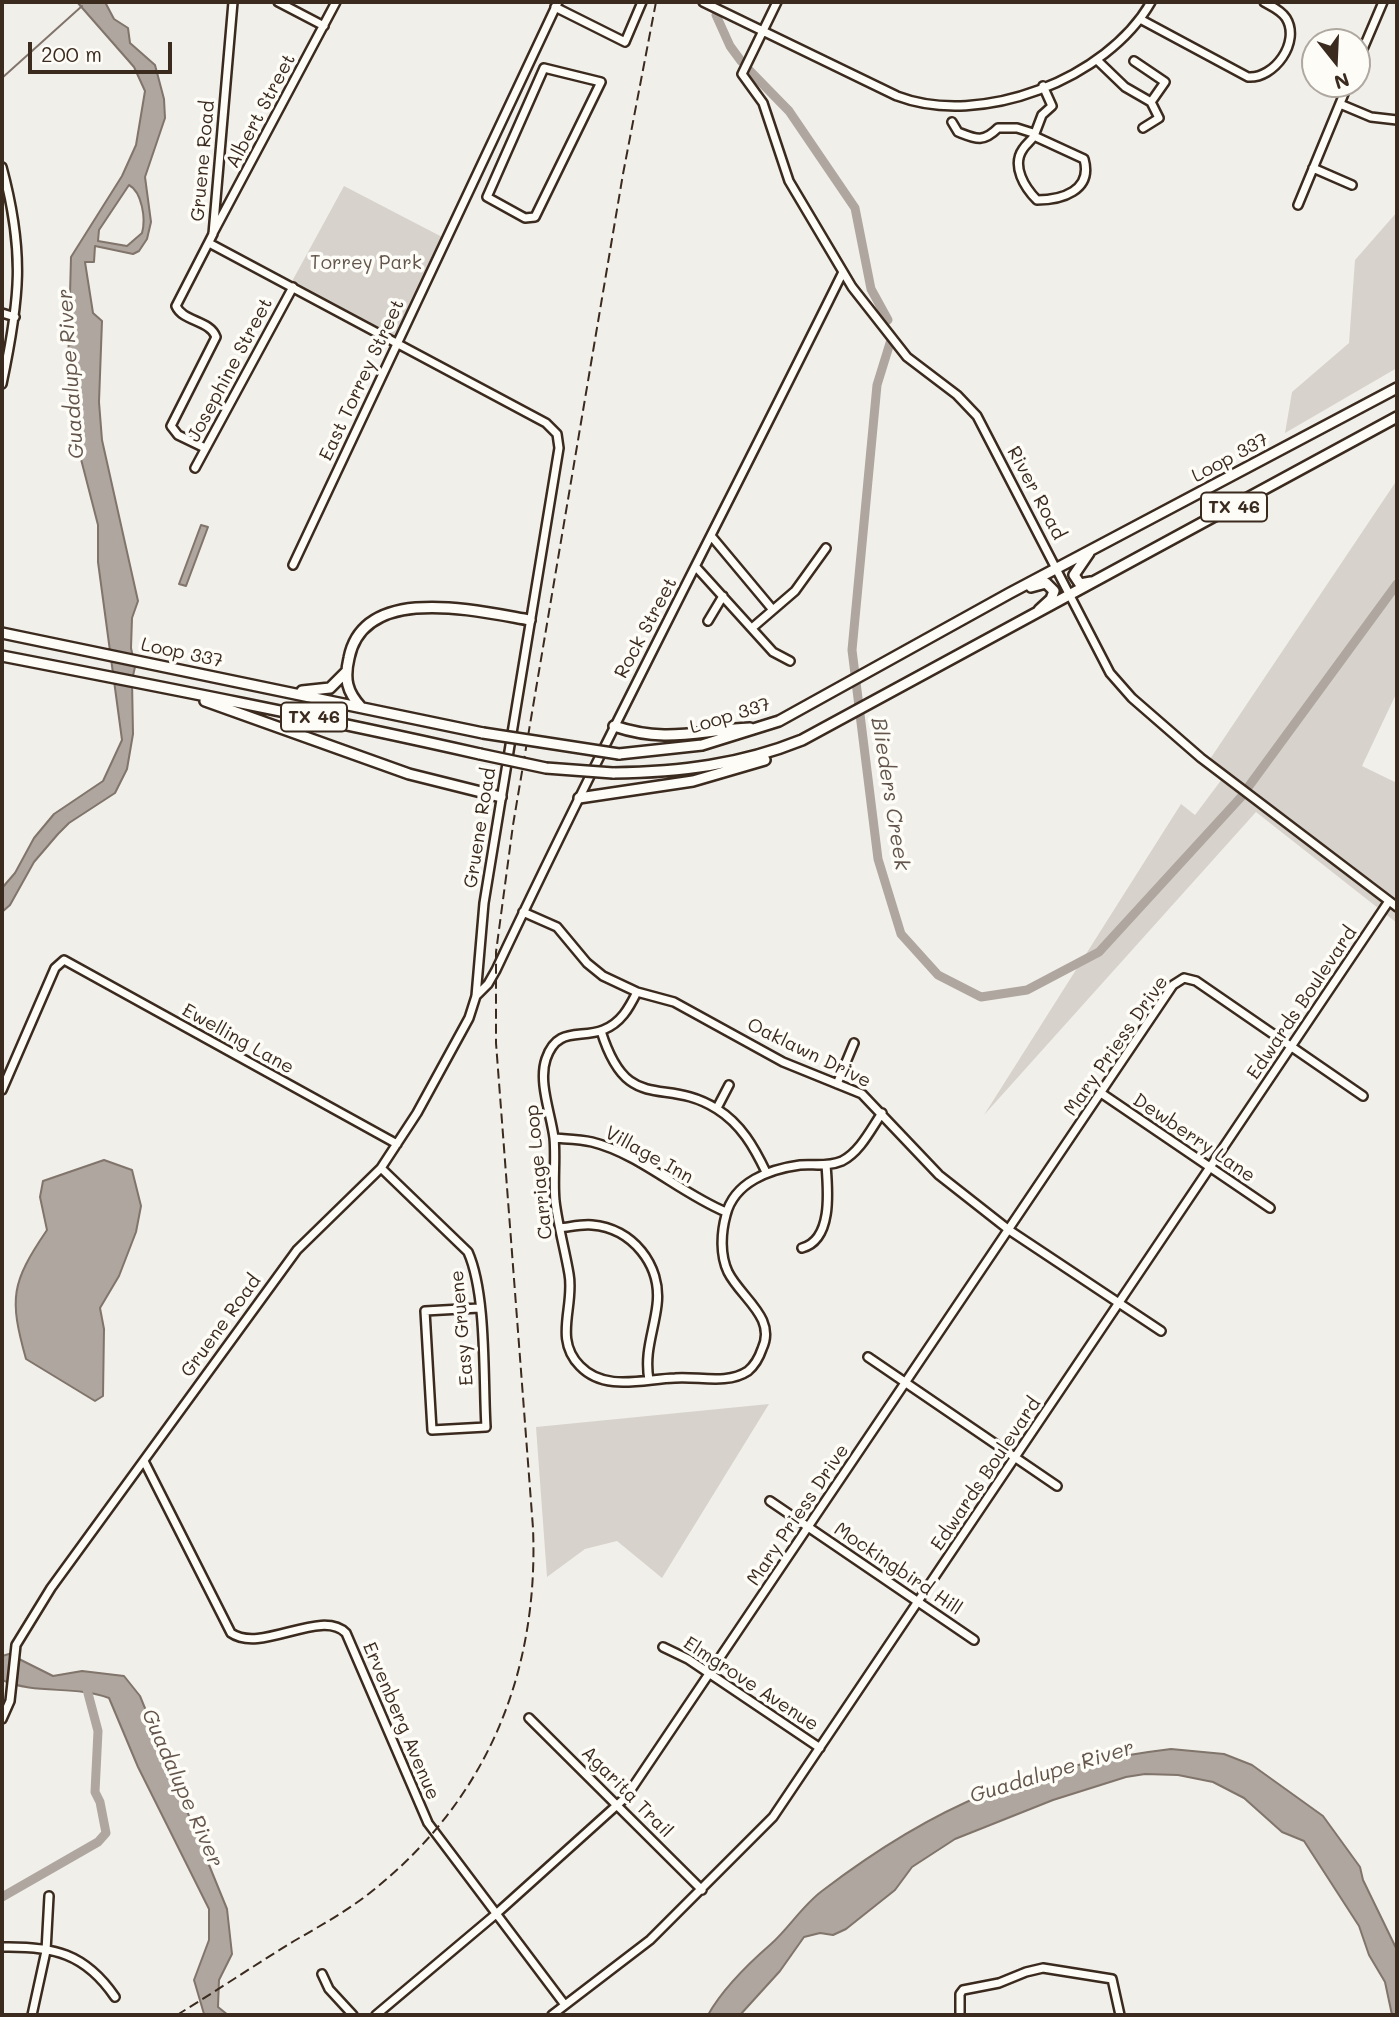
<!DOCTYPE html>
<style>
body{margin:0}
#map{position:relative;width:1399px;height:2017px;overflow:hidden;background:#f1efea;font-family:Mali,sans-serif}
canvas{display:block}
.frame{position:absolute;inset:0;border:4px solid #3b2a1e;pointer-events:none}
.north{position:absolute;left:1301px;top:28px;width:70px;height:70px;box-sizing:border-box;background:#fdfcf7;border:2px solid #afa8a0;border-radius:50%;rotate:162deg;font-size:19px;font-weight:700;line-height:28px;text-align:center;color:#3b2a1e}
.north::after{content:'';display:block;margin:auto;width:24px;height:32px;background:#3b2a1e;clip-path:polygon(50% 0,100% 100%,50% 72%,0 100%)}
.scale{position:absolute;left:28px;top:42px;width:144px;height:32px;box-sizing:border-box;border:4px solid #3b2a1e;border-top:0;padding-left:9px;font-size:21px;line-height:24px;white-space:nowrap;color:#3b2a1e;-webkit-text-stroke:5px #fdfcf7;paint-order:stroke}
</style>
<div id="map">
<canvas width="1399" height="2017"></canvas>
<div class="frame"></div>
<div class="north">N</div>
<div class="scale">200 m</div>
</div>
<script>
const ctx = document.querySelector('canvas').getContext('2d');
ctx.lineJoin = 'round';
function fill(path, color) { ctx.fillStyle = color; ctx.fill(path, 'evenodd'); }
function strokePath(path, color, width, dash) { ctx.strokeStyle = color; ctx.lineWidth = width; ctx.lineCap = dash ? 'butt' : 'round'; ctx.setLineDash(dash || []); ctx.stroke(path); }
function label(font, color, halo, rows, align = 'center') {
  ctx.font = font + ' Mali,sans-serif'; ctx.lineWidth = 7; ctx.setLineDash([]); ctx.textBaseline = 'middle'; ctx.strokeStyle = halo; ctx.fillStyle = color; for (const [text, x, y, turn = 0] of rows) {
    ctx.save(); ctx.translate(x, y); ctx.rotate((+turn || 0) * Math.PI / 180); ctx.textAlign = isNaN(turn) ? turn : align; if (halo) ctx.strokeText(text, 0, 0); ctx.fillText(text, 0, 0); ctx.restore();
  }
}
fill(new Path2D(`
 M344,186L446,239L397,343L290,285Z
 M1397,212V368L1285,433L1292,392L1349,343L1355,260Z
 M1397,480V692L1362,766L1397,783V923L1256,812L984,1115L1181,804L1195,815L1222,779L1206,765Z
 M769,1404L662,1578L617,1541L585,1549L547,1577L536,1427Z`), '#d7d2cc');
const water = new Path2D(`
 M77,2H105L114,19L128,28L130,43L155,65L164,99L165,118L145,177L151,222L147,239L139,251L133,254L95,246L94,262H85L93,313L102,321L99,402L102,440L138,601L132,618L131,648L135,667L132,680L133,734L127,769L115,793L69,823L58,834L34,862L10,905L2,912V888L15,873L34,838L54,814L103,781L122,740L98,562V525L67,405L71,257L122,176L136,145L145,91L134,67ZM129,185C142,192 146,219 142,233L127,246L98,241L99,230Z
 M201,525L208,527L186,586L179,584Z
 M104,1160L132,1170L141,1206L136,1232L119,1276L100,1308L104,1329L103,1396L95,1401L26,1359C9,1298 11,1283 47,1230L40,1197L43,1181Z
 M9,1654L53,1676L82,1671L124,1676L140,1696L227,1909L232,1954L219,1980L218,2007L228,2015L204,2014L194,1980L209,1940V1909L138,1767L109,1698C75,1685 35,1695 2,1680V1656Z
 M1171,1749L1224,1754L1252,1765L1323,1816L1360,1867L1363,1880L1397,1950V2015H1392L1385,1982L1369,1955L1359,1926L1304,1841L1282,1832L1244,1798L1213,1782L1178,1775L1145,1774L1126,1777L1053,1800L955,1839L912,1867L895,1890L846,1929L833,1935L820,1933L804,1937L780,1971L740,2015H708C723,1988 748,1964 771,1944C789,1928 802,1906 822,1891C936,1804 1028,1766 1171,1749Z`);
fill(water, '#aea69f');
strokePath(water, '#80746b', 2);
strokePath(new Path2D(`
 M2,78L82,6`), '#80746b', 2);
strokePath(new Path2D(`
 M712,2L713,3
 M716,15L730,46L741,61
 M748,69L789,111L855,208L871,289L888,320
 M890,343L877,385L852,650L878,859L901,934L938,975L981,997L1027,990L1099,952L1242,796
 M1249,786L1397,584
 M2,1897L98,1842L106,1833L100,1802L95,1792L98,1731L85,1682`), '#aea69f', 9);
const minor = new Path2D(`
 M278,2L324,26
 M703,2L897,96C981,128 1107,79 1151,2
 M777,2L742,74L763,103L789,181L852,287L907,357L957,395L977,416L1110,673L1132,698L1201,758L1397,907
 M555,7L625,42L642,2
 M1140,19L1248,77C1274,79 1301,42 1286,18C1281,10 1271,6 1264,2
 M1097,60L1125,87L1151,102L1159,118L1143,128
 M1134,61L1165,82L1151,102
 M1357,63L1383,2
 M544,68L601,82L535,217L525,218L487,197Z
 M1340,104L1371,117L1397,120
 M952,122L958,132C976,139 983,143 998,128H1017L1033,133
 M1034,136C1031,141 1026,144 1023,149C1011,166 1025,188 1037,200C1061,200 1093,191 1084,159L1034,136L1042,115L1052,106L1043,86
 M2,167C25,252 20,299 2,384
 M1313,168L1352,185
 M1298,205L1348,84
 M213,233L336,2
 M2,313L15,317
 M205,448L178,435L171,426L216,337C210,320 183,322 176,306L213,234L233,2
 M195,468L293,287
 M712,537L773,610
 M293,565L558,2
 M696,567L773,652L790,661
 M708,621L723,596
 M752,628L795,591L826,548
 M523,912L557,927L587,963L603,976L637,992L674,1002L783,1062L862,1094L939,1175L1009,1230L1161,1331
 M637,992C629,1008 621,1023 603,1030C580,1039 557,1026 546,1059C538,1082 551,1114 554,1138C556,1159 553,1180 555,1201C558,1226 565,1250 569,1274C575,1306 553,1339 580,1366C605,1392 643,1379 675,1378C698,1376 727,1385 748,1371C755,1365 759,1358 762,1349C777,1318 741,1298 728,1272C720,1255 721,1233 726,1215C734,1182 770,1169 800,1165C814,1164 828,1167 842,1161C860,1152 871,1129 882,1113
 M476,996L488,984L496,970C607,735 728,505 843,272
 M601,1031C628,1117 664,1075 717,1109C741,1124 754,1147 766,1172
 M837,1084L854,1043
 M2,1090L55,968L64,960L397,1144
 M1101,1093L1270,1208
 M717,1108L729,1085
 M554,1138C566,1139 580,1139 592,1142C640,1154 680,1193 726,1212
 M381,1168L468,1252C487,1295 483,1379 486,1427L432,1430L425,1311L479,1308
 M560,1228C570,1227 581,1224 592,1225C632,1228 662,1265 657,1305C654,1331 644,1352 649,1380
 M802,1248C833,1240 828,1190 826,1165
 M868,1357L1057,1486
 M144,1461L231,1633C261,1654 321,1608 346,1633L428,1823L565,2005
 M770,1501L974,1640
 M663,1647L688,1659L820,1748
 M529,1718L702,1890
 M2,1719L10,1701L16,1645L51,1588L297,1250L381,1168L417,1113L469,1018L476,996L484,903L559,448L557,434L546,423L209,243
 M2,1947C53,1946 85,1953 115,1997
 M322,1974L329,1989L353,2015
 M32,2015L46,1951L49,1896
 M376,2015L496,1914L626,1797L1173,985L1184,978L1196,981L1363,1096
 M552,2015L650,1940L773,1817L1389,901
 M960,2015V1994L963,1990L999,1983L1026,1972L1043,1968L1112,1979L1120,2015`);
const major = new Path2D(`
 M1089,553L1074,575L1080,584L1091,582
 M1031,587L1046,583L1054,591L1051,599L1039,610
 M2,633L483,733
 M2,656C162,687 321,718 480,754
 M302,691L330,688L346,672
 M205,701L409,774L501,797
 M361,707C347,692 344,679 349,658C364,583 477,611 530,620
 M614,726C668,744 698,730 750,728
 M619,754L702,745L779,721L1010,593L1397,388
 M613,773C680,772 740,765 802,740L1397,417
 M579,798L693,781L765,760`);
strokePath(minor, '#3b2a1e', 12);
strokePath(major, '#3b2a1e', 14);
strokePath(minor, '#fdfcf7', 7);
strokePath(major, '#fdfcf7', 9);
strokePath(new Path2D(`
 M177,2015C216,1991 255,1965 294,1941C320,1926 347,1911 371,1892C486,1801 539,1674 533,1528L496,1043V952L513,825L623,174L656,2`), '#3b2a1e', 2, [10, 5]);
const majorBridge = new Path2D(`
 M483,733L619,754
 M480,754L546,768L613,773`);
strokePath(majorBridge, '#3b2a1e', 14, []);
strokePath(majorBridge, '#fdfcf7', 9);
for (const [x, y, w] of [
 [1234,507,66],
 [314,717,66]
]) { const box = new Path2D(); box.roundRect(x - w / 2, y - 14.5, w, 29, 5); ctx.fillStyle = '#fdfcf7'; ctx.fill(box); strokePath(box, '#3b2a1e', 2); }
label('bold 18px', '#3b2a1e', null, [
 ["TX 46",1234,507],
 ["TX 46",314,717]
]);
label('19px', '#3b2a1e', '#fdfcf7', [
 ["Albert Street",261,111,-62],
 ["Gruene Road",203,161,-85],
 ["Josephine Street",230,370,-62],
 ["East Torrey Street",362,380,-65],
 ["Loop 337",1230,458,-28],
 ["River Road",1036,493,62],
 ["Rock Street",646,628,-62],
 ["Loop 337",182,653,12],
 ["Loop 337",730,716,-17],
 ["Gruene Road",480,828,-81],
 ["Edwards Boulevard",1302,1003,-56],
 ["Ewelling Lane",238,1039,29],
 ["Mary Priess Drive",1116,1046,-55],
 ["Oaklawn Drive",809,1053,26],
 ["Dewberry Lane",1194,1138,34],
 ["Village Inn",649,1155,29],
 ["Carriage Loop",539,1172,-96],
 ["Gruene Road",221,1326,-54],
 ["Easy Gruene",462,1328,-95],
 ["Edwards Boulevard",986,1474,-56],
 ["Mary Priess Drive",798,1515,-56],
 ["Mockingbird Hill",898,1569,34],
 ["Elmgrove Avenue",751,1684,33],
 ["Ervenberg Avenue",401,1721,67],
 ["Agarita Trail",627,1792,45]
]);
label('19px', '#62544a', '#fdfcf7', [
 ["Torrey Park",366,263]
]);
label('italic 21px', '#63554b', '#fdfcf7', [
 ["Guadalupe River",71,374,-94],
 ["Blieders Creek",890,794,81],
 ["Guadalupe River",1052,1772,-17],
 ["Guadalupe River",182,1788,66]
]);
</script>
